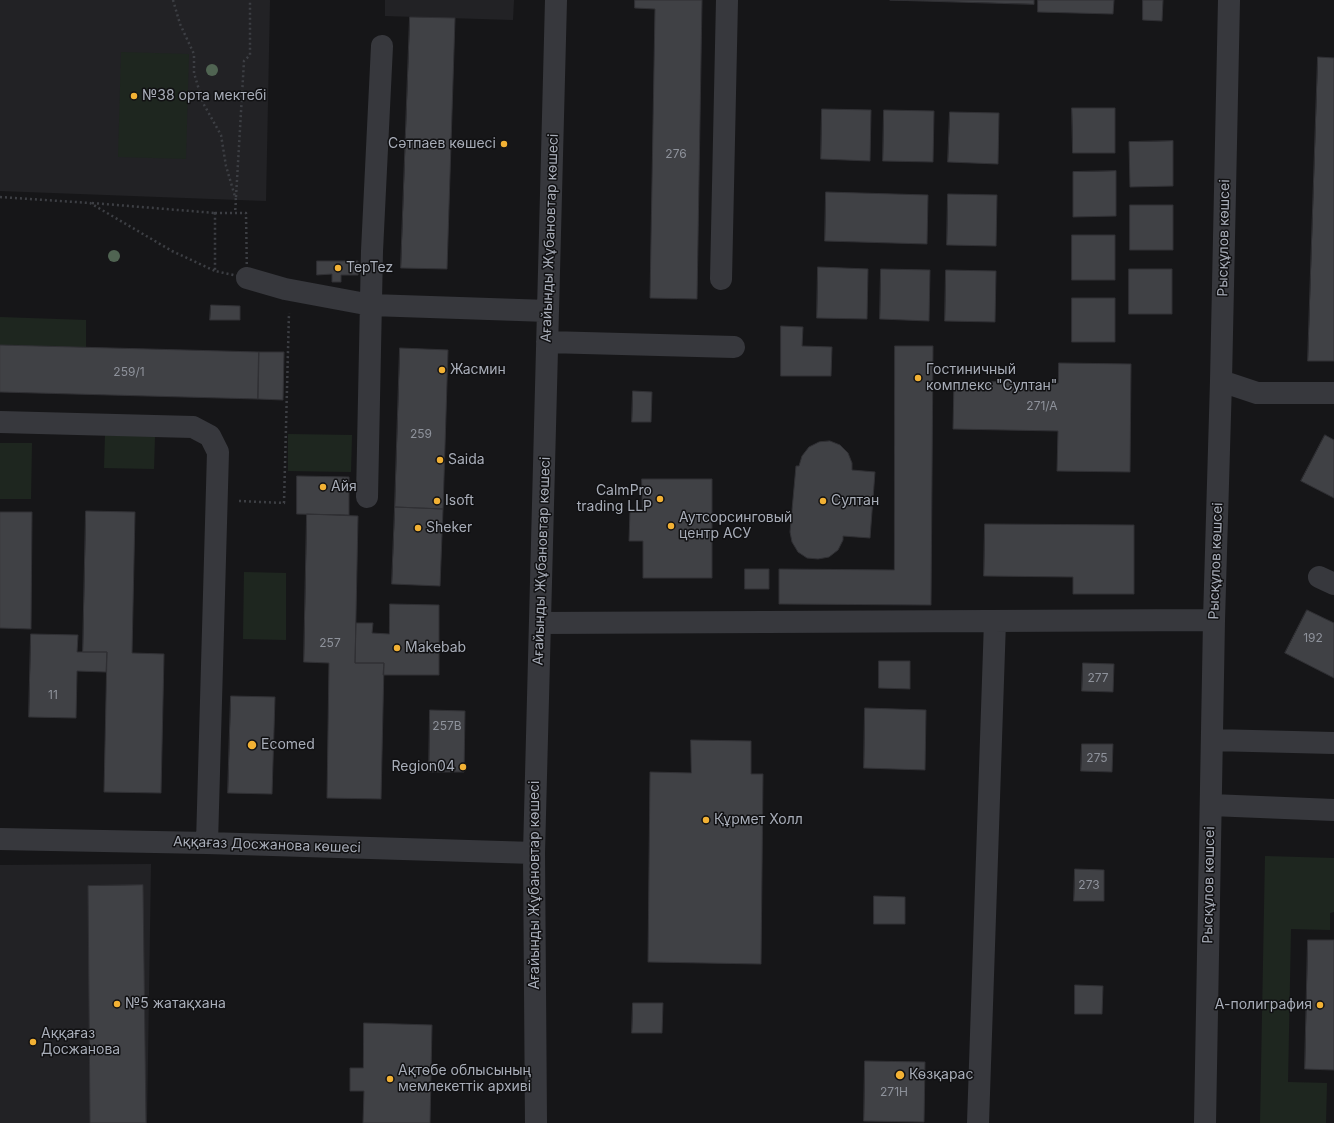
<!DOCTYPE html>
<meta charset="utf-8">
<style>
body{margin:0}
canvas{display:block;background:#161618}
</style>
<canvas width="1334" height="1123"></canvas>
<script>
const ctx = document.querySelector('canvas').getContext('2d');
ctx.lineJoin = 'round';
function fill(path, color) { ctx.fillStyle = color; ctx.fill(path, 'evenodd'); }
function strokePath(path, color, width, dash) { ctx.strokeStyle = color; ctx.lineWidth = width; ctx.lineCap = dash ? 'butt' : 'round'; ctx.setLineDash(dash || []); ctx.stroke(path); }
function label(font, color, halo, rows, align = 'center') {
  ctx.font = font + ' Inter,sans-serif'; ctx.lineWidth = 3; ctx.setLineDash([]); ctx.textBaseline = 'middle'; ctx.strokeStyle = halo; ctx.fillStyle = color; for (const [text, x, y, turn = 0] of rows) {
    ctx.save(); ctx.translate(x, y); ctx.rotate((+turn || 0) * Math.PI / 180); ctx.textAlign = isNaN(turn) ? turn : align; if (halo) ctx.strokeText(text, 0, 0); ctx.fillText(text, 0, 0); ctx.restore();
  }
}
fill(new Path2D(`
 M0,0H270L266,201L0,191Z
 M385,0H514L513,20L385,16Z
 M151,864L147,1123H0V865Z`), '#222225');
fill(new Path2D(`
 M121,52L189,54L186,159L118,157Z
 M0,317L86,320V348L0,345Z
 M288,434L352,435L351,472L288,471Z
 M105,435L155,436L154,469L104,468Z
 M0,443H32L31,499H0Z
 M244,572L286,573V640L243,639Z
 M1265,856L1334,858V912L1330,913V930L1291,929L1288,1082L1327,1083L1326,1123H1260Z`), '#1e261f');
const building = new Path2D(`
 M635,0H702L697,299L650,298L655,9L635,8Z
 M890,0H1034V4Z
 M1038,0H1114L1113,14L1038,12Z
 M1143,0H1163L1162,21L1143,20Z
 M410,17L455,18L447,269L401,268Z
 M1318,57L1334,58V361H1308Z
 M1072,108H1115V153H1073Z
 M822,109L871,110L870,161L821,159Z
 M884,110L934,111L933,162L883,161Z
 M950,112L999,113L998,164L948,162Z
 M1173,141V186L1130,187L1129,142Z
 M1116,171V216L1073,217V172Z
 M826,192L928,195L927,244L825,241Z
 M948,194L997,195L996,246L947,245Z
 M1130,205H1173V250H1130Z
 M1072,235H1115V280H1072Z
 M317,261H358V275H341V282H332V274L317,275Z
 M818,267L868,269L867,319L817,318Z
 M881,269L930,270L929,321L880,319Z
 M1129,269H1172V314H1129Z
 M946,270L996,271L995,322L945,321Z
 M1072,298H1115V342H1072Z
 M211,305L240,306V320H210Z
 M781,326L803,327L802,346L832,347L831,376H781Z
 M0,345L259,352L258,399L0,392Z
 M895,346H933L931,605L779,604V569L894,570Z
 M400,348L448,350L443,509L395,507Z
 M259,352H284L283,400L258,399Z
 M1059,363L1131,364L1130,472L1057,471L1058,431L953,429L954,381L1058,383Z
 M633,391L652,392L651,422H632Z
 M1325,435L1334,440V498L1301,481Z
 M830,441L840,445L848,453L852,463V470L875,472L870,538L843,536V540L838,550L829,557L818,559L807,558L798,552L792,542L790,532L796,466H799L802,456L809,447L819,442Z
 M297,476L349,477V515L297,514Z
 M642,479H712V578H643V541H629L630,511H642Z
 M395,507L443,509L440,586L392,584Z
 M86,511L135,512L132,653L164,654L161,793L104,792L107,652H83Z
 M0,512H32L31,629L0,628Z
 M307,514L358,516L355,663H384L381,799L327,798L329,663L304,662Z
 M985,524L1134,525V594H1073V577L984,576Z
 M745,569H769V589H745Z
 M390,604L439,605V675H383L384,663H355L356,623H373L372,633L389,634Z
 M1307,610L1334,623V678L1285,653Z
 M31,634L78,635L77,652H107L106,672L77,671L76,718L29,717Z
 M879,661H910V689L879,688Z
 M1083,663L1114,664L1113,692L1082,691Z
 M231,696L275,697L272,794L228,793Z
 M865,708L926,710L925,770L864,768Z
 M430,710L465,711L464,772H429Z
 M691,740L751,741V774H763L761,964L648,962L650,772L691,773Z
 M1082,744H1113L1112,772L1081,771Z
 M1075,869L1104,870V901H1074Z
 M143,885L146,1123H90L88,886Z
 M874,896L905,897V924H874Z
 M1308,940H1334V1070L1305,1069Z
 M1075,985L1103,986L1102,1014H1075Z
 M633,1003H663L662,1033H632Z
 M364,1023L432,1025L430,1123H363L364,1091H350V1068H363Z
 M865,1061L925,1062L924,1122L864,1121Z`);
fill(building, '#404145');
strokePath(building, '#303034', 1);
strokePath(new Path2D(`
 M173,0L180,24L194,54V73L203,103L221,135L226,166L236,200L235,213
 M0,197L90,203L172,251L215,271
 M236,197L244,61L250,55V0
 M92,203L215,213
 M215,213H246L247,278L215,271Z
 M239,501L284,503L289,313`), '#3d3f44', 2.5, [2, 3]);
strokePath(new Path2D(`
 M247,278L285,289L371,305L548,311
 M721,279L727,0
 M547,342L734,347
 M1221,381L1257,393H1334
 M0,422L193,427L210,436L218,452L207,843
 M367,497L372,251L382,46
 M1319,577L1334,584
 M540,623L1214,620
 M1212,740L1334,743
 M1211,805L1334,810
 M0,839L207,843L534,853
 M536,1123L534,853L556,0
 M978,1123L995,621
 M1205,1123L1214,620L1221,381L1229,0`), '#37383d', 22);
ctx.fillStyle = '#506452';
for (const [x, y] of [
 [212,70],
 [114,256]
]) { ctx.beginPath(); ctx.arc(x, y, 6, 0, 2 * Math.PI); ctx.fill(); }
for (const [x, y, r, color] of [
 [134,96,4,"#f2b134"],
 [504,144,4,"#f2b134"],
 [338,268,4,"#f2b134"],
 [442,370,4,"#f2b134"],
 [918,378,4,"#f2b134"],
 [440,460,4,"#f2b134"],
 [323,487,4,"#f2b134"],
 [660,499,4,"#f2b134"],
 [437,501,4,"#f2b134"],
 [823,501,4,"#f2b134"],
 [671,526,4,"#f2b134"],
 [418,528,4,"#f2b134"],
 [397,648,4,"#f2b134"],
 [252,745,5,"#f2b134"],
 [463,767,4,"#f2b134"],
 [706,820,4,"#f2b134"],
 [117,1004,4,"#f2b134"],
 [1320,1005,4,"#f2b134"],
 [33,1042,4,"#f2b134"],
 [900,1075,5,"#f2b134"],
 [390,1079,4,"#f2b134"]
]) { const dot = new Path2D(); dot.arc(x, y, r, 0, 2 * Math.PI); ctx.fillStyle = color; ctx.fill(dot); strokePath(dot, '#111113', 1.5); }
label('12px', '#8e929b', null, [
 ["276",676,154],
 ["259/1",129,372],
 ["271/А",1042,406],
 ["259",421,434],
 ["192",1313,638],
 ["257",330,643],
 ["277",1098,678],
 ["11",53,695],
 ["257В",447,726],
 ["275",1097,758],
 ["273",1089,885],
 ["271Н",894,1092]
]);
label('14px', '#a8adb8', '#111113', [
 ["№38 орта мектебі",142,96],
 ["Сәтпаев көшесі",496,144,"right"],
 ["TepTez",346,268],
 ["Жасмин",450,370],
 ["Гостиничный",926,370],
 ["комплекс \"Султан\"",926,386],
 ["Saida",448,460],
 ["Айя",331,487],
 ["CalmPro",652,491,"right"],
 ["trading LLP",652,507,"right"],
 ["Isoft",445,501],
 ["Султан",831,501],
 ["Аутсорсинговый",679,518],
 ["центр АСУ",679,534],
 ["Sheker",426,528],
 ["Makebab",405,648],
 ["Ecomed",261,745],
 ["Region04",455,767,"right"],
 ["Құрмет Холл",714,820],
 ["№5 жатақхана",125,1004],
 ["А-полиграфия",1312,1005,"right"],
 ["Аққағаз",41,1034],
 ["Досжанова",41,1050],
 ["Ақтөбе облысының",398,1071],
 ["мемлекеттік архиві",398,1087],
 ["Көзқарас",909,1075]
], 'left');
label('14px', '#a8adb8', '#111113', [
 ["Ағайынды Жұбановтар көшесі",550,238,-88],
 ["Рысқұлов көшсеі",1224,238,-89],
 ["Ағайынды Жұбановтар көшесі",542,561,-88],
 ["Рысқұлов көшсеі",1216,561,-88],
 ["Аққағаз Досжанова көшесі",267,845,2],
 ["Ағайынды Жұбановтар көшесі",535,885,-90],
 ["Рысқұлов көшсеі",1209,885,-89]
]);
</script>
